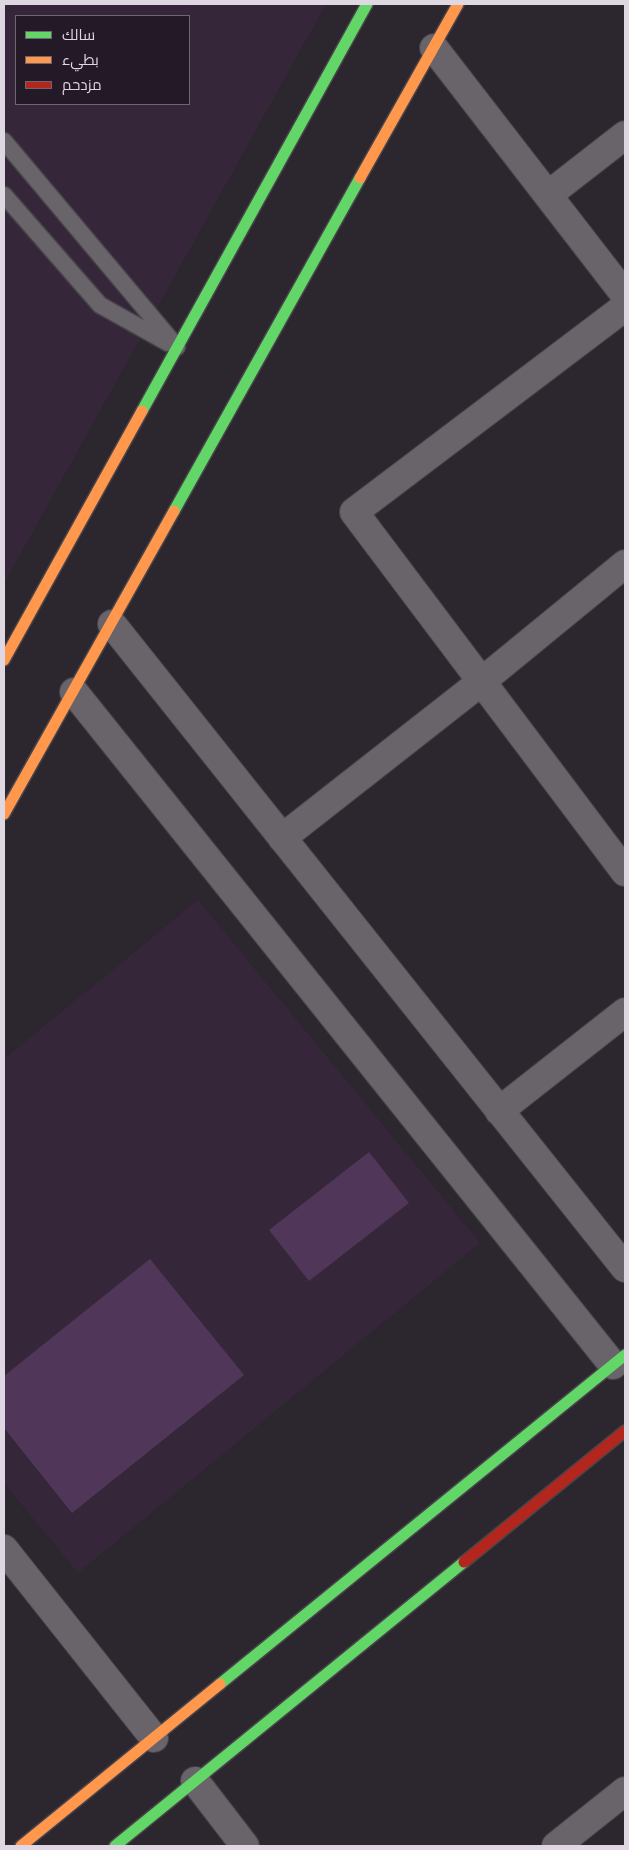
<!DOCTYPE html>
<meta charset="utf-8">
<style>
body{margin:0}
#map{position:relative;width:629px;height:1850px;overflow:hidden;background:#2c262e;font-family:Signika,Cairo,sans-serif}
canvas{display:block}
.frame{position:absolute;inset:0;border:5px solid #dfd7e1;pointer-events:none}
.legend{position:absolute;left:15px;top:15px;width:175px;height:90px;box-sizing:border-box;background:#241927;border:1px solid #6f6571;margin:0;padding:6px 9px;list-style:none;font-size:15px;color:#dfd7e1}
.legend li{display:flex;align-items:center;gap:10px;height:25px}
.legend b{width:25px;border:1px solid #6f6571}
</style>
<div id="map">
<canvas width="629" height="1850"></canvas>
<div class="frame"></div>
<ul class="legend">
<li><b style="height:6px;background:#63d668"></b>سالك</li>
<li><b style="height:6px;background:#ff974d"></b>بطيء</li>
<li><b style="height:6px;background:#b3261e"></b>مزدحم</li>
</ul>
</div>
<script>
const ctx = document.querySelector('canvas').getContext('2d');
ctx.lineJoin = 'round';
function fill(path, color) { ctx.fillStyle = color; ctx.fill(path, 'evenodd'); }
function strokePath(path, color, width, dash) { ctx.strokeStyle = color; ctx.lineWidth = width; ctx.lineCap = dash ? 'butt' : 'round'; ctx.setLineDash(dash || []); ctx.stroke(path); }
fill(new Path2D(`
 M4,4H326L4,584ZM16,16H189V104H16Z
 M198,900L480,1243L78,1573L4,1483V1059Z`), '#352739');
fill(new Path2D(`
 M369,1152L409,1203L309,1281L269,1230Z
 M150,1259L244,1375L72,1513L4,1428V1376Z`), '#503658');
const lane = new Path2D(`
 M4,141L177,347
 M4,195L100,305L168,343`);
const street = new Path2D(`
 M434,48L625,295
 M548,195L625,135
 M625,307L354,512L625,872
 M112,624L625,1268
 M74,692L613,1365
 M282,838L481,682L625,564
 M499,1111L625,1012
 M4,1549L154,1738
 M195,1781L245,1846
 M556,1846L625,1791`);
const fast = new Path2D(`
 M142,411L367,4
 M174,511L360,178
 M220,1684L625,1355
 M115,1846L464,1562`);
const slow = new Path2D(`
 M360,178L458,4
 M4,660L142,411
 M4,814L174,511
 M21,1846L220,1684`);
const jam = new Path2D(`
 M464,1562L625,1431`);
strokePath(lane, '#48444a', 19);
strokePath(street, '#48444a', 30);
strokePath(fast, '#48444a', 14);
strokePath(slow, '#48444a', 14);
strokePath(jam, '#48444a', 14);
strokePath(lane, '#68646a', 16);
strokePath(street, '#68646a', 28);
strokePath(fast, '#63d668', 11);
strokePath(slow, '#ff974d', 11);
strokePath(jam, '#b3261e', 11);
</script>
